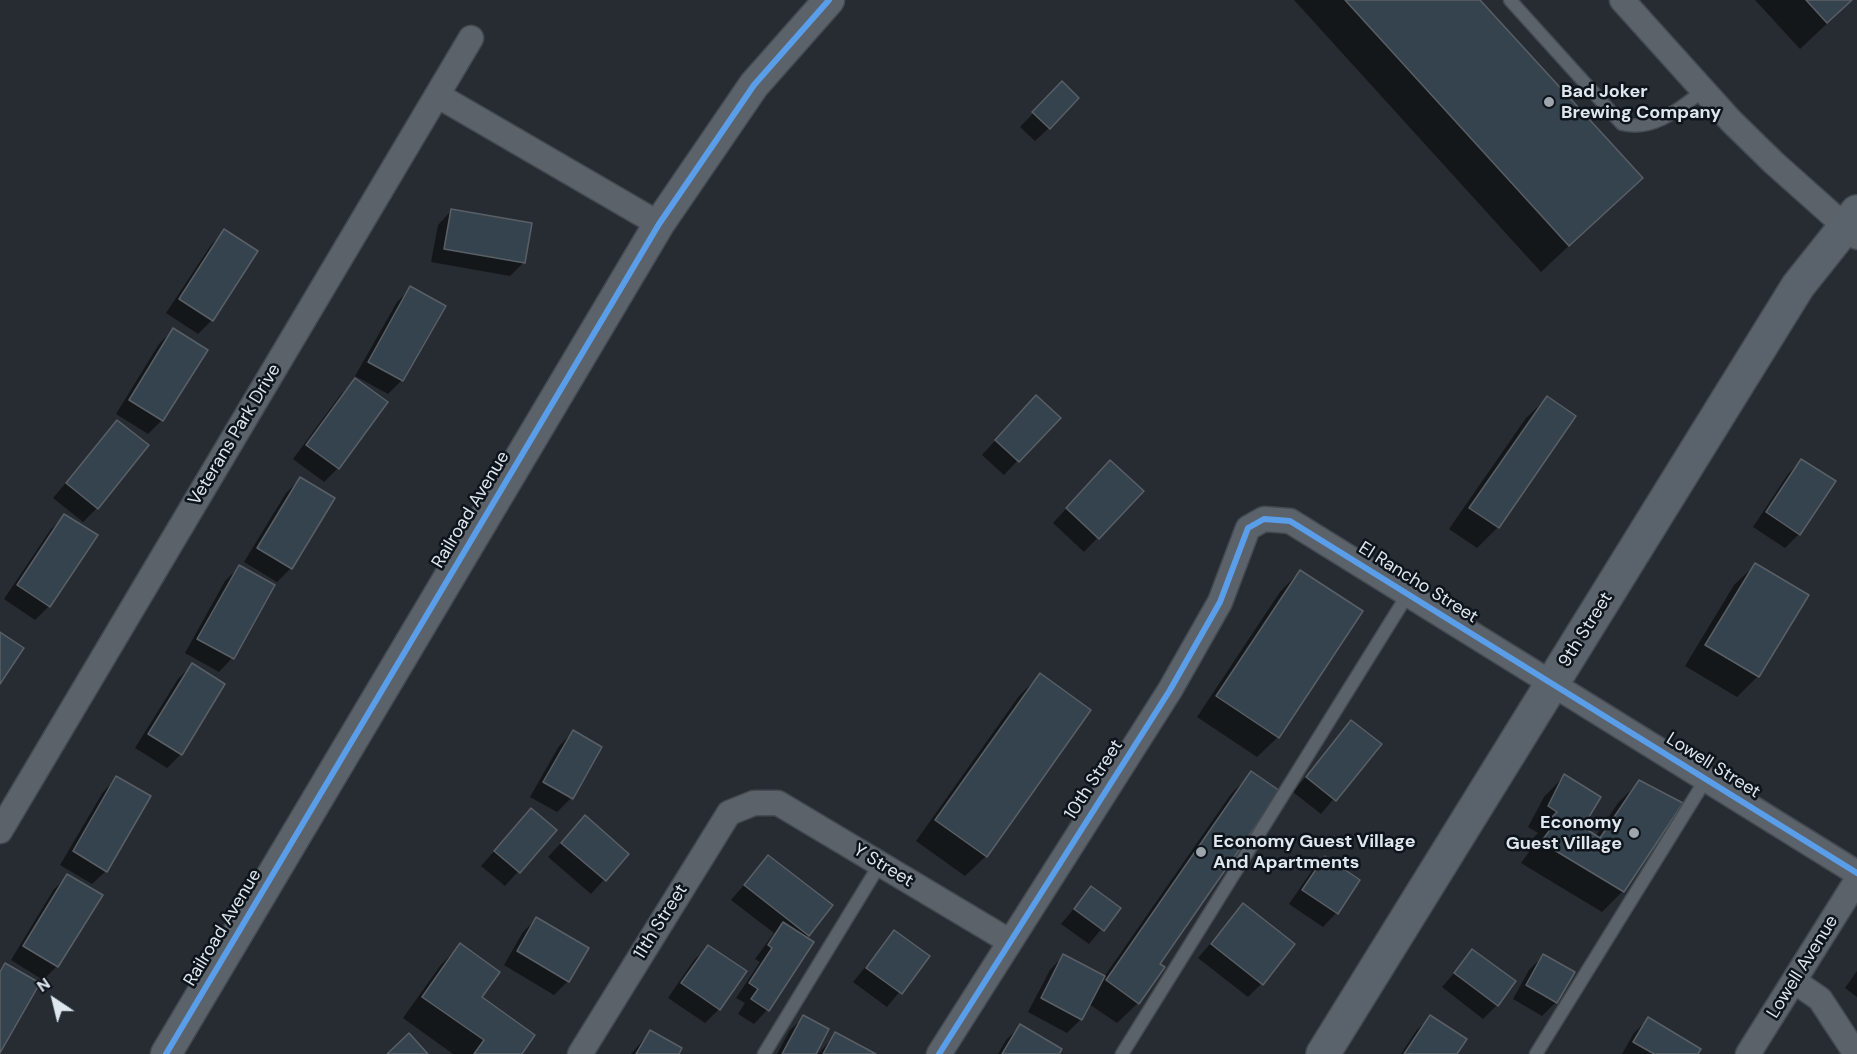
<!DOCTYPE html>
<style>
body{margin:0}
#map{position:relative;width:1857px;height:1054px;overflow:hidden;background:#262c32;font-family:"DM Sans",sans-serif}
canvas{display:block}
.north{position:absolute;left:24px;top:970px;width:60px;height:60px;-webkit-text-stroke:4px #0f141a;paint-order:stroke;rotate:325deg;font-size:16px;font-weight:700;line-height:24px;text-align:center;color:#dee6ee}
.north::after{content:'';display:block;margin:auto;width:21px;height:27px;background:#dee6ee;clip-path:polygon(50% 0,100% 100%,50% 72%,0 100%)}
</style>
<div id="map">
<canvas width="1857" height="1054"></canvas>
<div class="north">N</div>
</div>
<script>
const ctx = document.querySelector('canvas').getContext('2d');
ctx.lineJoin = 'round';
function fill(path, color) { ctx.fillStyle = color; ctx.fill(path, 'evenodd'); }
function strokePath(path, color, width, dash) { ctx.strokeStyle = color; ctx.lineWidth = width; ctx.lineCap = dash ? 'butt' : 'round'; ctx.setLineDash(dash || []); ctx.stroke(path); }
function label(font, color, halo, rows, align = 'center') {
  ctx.font = font + ' "DM Sans",sans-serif'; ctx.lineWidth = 5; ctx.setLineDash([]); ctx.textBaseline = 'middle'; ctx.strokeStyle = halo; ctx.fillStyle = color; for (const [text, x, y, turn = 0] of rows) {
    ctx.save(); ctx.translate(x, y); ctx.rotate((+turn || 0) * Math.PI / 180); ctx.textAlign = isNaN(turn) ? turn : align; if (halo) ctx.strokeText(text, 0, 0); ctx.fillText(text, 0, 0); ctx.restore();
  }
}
fill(new Path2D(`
 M1294,0H1478L1641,178L1541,272Z
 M1755,0H1852L1800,49Z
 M1062,83L1049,128L1035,141L1020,127Z
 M451,211L524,262L510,276L431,262L438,225Z
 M224,231L212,320L198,334L166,313L211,245Z
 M411,288L444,307L402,380L388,394L355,376L397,302Z
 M173,330L162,420L148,434L116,414L159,344Z
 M355,380L338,468L324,482L293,459L341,394Z
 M1547,398L1574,417L1498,527L1477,548L1449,529L1526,418Z
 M1022,411L1058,418L1004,475L982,455Z
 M117,422L97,508L83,522L53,498Z
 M1801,461L1799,534L1785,548L1753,527L1788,474Z
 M1096,476L1142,491L1084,552L1053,523Z
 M300,479L291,568L277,582L244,562L286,493Z
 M65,516L49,606L35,620L4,599L51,529Z
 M1755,565L1758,676L1737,697L1685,666L1734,585Z
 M239,567L232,658L219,672L185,653L225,581Z
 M1300,571L1278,737L1257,757L1197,717L1280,592Z
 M192,665L181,754L167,768L135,748L178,679Z
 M1040,675L986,856L965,876L916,841L1019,696Z
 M1351,722L1379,744L1321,814L1293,792Z
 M573,732L571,798L557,812L530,797L559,746Z
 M1252,773L1138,1003L1117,1023L1089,1004L1081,1019L1067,1033L1028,1012L1050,970L1063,956L1104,977L1231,794Z
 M1564,776L1581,828L1595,837L1618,803L1639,782L1623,891L1602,912L1521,863L1535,844L1531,840L1538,833L1528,827L1544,797Z
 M117,778L106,871L92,884L60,865L103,792Z
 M531,810L555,830L505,886L481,866Z
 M585,817L627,854L591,894L548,857Z
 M768,857L808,935L767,1010L754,1024L738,1014L745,1003L736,998L760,962L755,959L774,933L731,900Z
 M1325,858L1358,881L1336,913L1323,927L1289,904L1311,872Z
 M68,876L57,966L43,980L11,960L54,889Z
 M1091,888L1118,909L1089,944L1061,924Z
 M1243,905L1261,984L1248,997L1198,958Z
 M537,918L568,981L554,995L504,965L523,932Z
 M894,932L928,957L887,1007L853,982Z
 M460,945L479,997L520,1054H453L403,1018L440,966Z
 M708,947L719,1009L705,1023L668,998L694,960Z
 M1473,951L1497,1005L1483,1019L1442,987Z
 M1543,956L1556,1002L1542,1016L1513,999L1529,970Z
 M1857,971V997L1845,988Z
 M804,1017L814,1054H777L790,1030Z
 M1430,1017L1455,1054H1401L1416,1031Z
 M1648,1019L1696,1054H1622L1634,1033Z
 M1020,1026L1057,1054H998L1006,1040Z
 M650,1032L677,1054H631Z
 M836,1034L873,1054H818Z`), '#0007');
const building = new Path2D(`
 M1345,0H1480L1643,178L1569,246Z
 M1806,0H1852L1827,23Z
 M1062,81L1079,98L1050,129L1032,112Z
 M451,209L532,223L525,263L444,249Z
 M224,229L258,251L213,321L179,299Z
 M410,286L446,306L403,381L368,362Z
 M173,328L208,350L163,421L129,400Z
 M355,378L388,402L339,469L306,445Z
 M1036,395L1061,418L1019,462L995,440Z
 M1547,396L1576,416L1499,528L1469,508Z
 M117,420L149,445L98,509L66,483Z
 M1801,459L1836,481L1800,535L1766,512Z
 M1110,460L1144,491L1099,539L1066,508Z
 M300,477L335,498L292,569L257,548Z
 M64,514L98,535L50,607L17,585Z
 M1755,563L1809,595L1759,677L1705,645Z
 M239,565L275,585L234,659L197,639Z
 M1300,570L1363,611L1279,738L1216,696Z
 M0,632L24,648L0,684Z
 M192,663L225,684L182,755L148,734Z
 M1040,673L1091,710L987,857L935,820Z
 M1351,720L1382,744L1336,801L1306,777Z
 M573,730L602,747L573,799L543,782Z
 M1251,771L1280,791L1160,964L1165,967L1139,1004L1106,980Z
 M1564,774L1601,797L1583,827L1600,838L1639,780L1683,803L1624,892L1541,842L1555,823L1551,818L1557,812L1548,806Z
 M116,776L151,796L107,872L73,851Z
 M531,808L557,830L520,873L494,851Z
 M585,815L629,854L606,881L561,843Z
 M768,855L833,905L809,936L744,885Z
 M1325,856L1360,880L1338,914L1302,890Z
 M67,874L103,895L58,967L23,946Z
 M1091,886L1121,908L1104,931L1074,909Z
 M1243,903L1295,944L1263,985L1211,944Z
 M536,917L589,948L569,982L517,951Z
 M783,922L814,942L769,1011L751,999L758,989L749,983L772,948L768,945Z
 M894,930L930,956L902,994L866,968Z
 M460,943L500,972L482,997L535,1035L522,1054H474L484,1040L422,997Z
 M708,945L747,971L720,1010L681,983Z
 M1472,949L1516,981L1498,1006L1454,973Z
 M1063,954L1105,976L1082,1020L1041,998Z
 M1543,954L1575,972L1557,1003L1526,985Z
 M5,963L40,983L0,1053V972Z
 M803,1015L829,1029L816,1054H782Z
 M1430,1015L1467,1039L1457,1054H1404Z
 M1648,1017L1701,1049L1698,1054H1654L1633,1042Z
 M1020,1024L1062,1049L1059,1054H1002Z
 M650,1030L682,1048L679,1054H636Z
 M835,1032L876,1054H823Z
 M409,1033L428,1054H387Z`);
fill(building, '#35434f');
strokePath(building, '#5a5f65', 1.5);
const service = new Path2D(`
 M1510,0L1622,124C1654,132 1680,108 1704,90
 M764,1054L880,864
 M1122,1054L1408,594
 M1536,1054L1706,779`);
const minor = new Path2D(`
 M1622,0L1731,121L1774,163L1857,237
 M437,95L659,224
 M0,831L471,38
 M1794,981L1820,999L1856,1054
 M580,1054L729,813L754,803H778L1009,941
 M939,1054L1170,690L1220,602L1248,528L1264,519L1290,521L1857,873
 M1748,1054L1857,880`);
const tertiary = new Path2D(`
 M166,1054L659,224L754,85L829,0`);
const primary = new Path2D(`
 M1323,1054L1798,286L1857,212`);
strokePath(service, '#444a4f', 15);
strokePath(minor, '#444a4f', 27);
strokePath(tertiary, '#444a4f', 33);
strokePath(primary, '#444a4f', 36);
strokePath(service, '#5b6269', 12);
strokePath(minor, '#5b6269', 24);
strokePath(tertiary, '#5b6269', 30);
strokePath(primary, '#5a636c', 33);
strokePath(new Path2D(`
 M166,1054L659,224L754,85L829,0
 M939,1054L1170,690L1220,602L1248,528L1264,519L1290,521L1857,873`), '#5a9eea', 6);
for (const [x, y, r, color] of [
 [1549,102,6,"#9ea5ac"],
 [1634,833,6,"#9ea5ac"],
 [1201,852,6,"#9ea5ac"]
]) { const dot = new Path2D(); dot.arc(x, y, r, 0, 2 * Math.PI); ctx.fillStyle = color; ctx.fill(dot); strokePath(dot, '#0f141a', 2); }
label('bold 18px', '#dee6ee', '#0f141a', [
 ["Bad Joker",1561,92],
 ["Brewing Company",1561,113],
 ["Economy",1622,823,"right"],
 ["Guest Village",1622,844,"right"],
 ["Economy Guest Village",1213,842],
 ["And Apartments",1213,863]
], 'left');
label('18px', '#dee6ee', '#0f141a', [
 ["Veterans Park Drive",235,435,-59],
 ["Railroad Avenue",471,510,-59],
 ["El Rancho Street",1418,583,32],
 ["9th Street",1586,630,-58],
 ["Lowell Street",1713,766,32],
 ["10th Street",1094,780,-57],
 ["Y Street",883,866,31],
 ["11th Street",661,922,-58],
 ["Railroad Avenue",223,928,-59],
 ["Lowell Avenue",1803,967,-58]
]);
</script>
